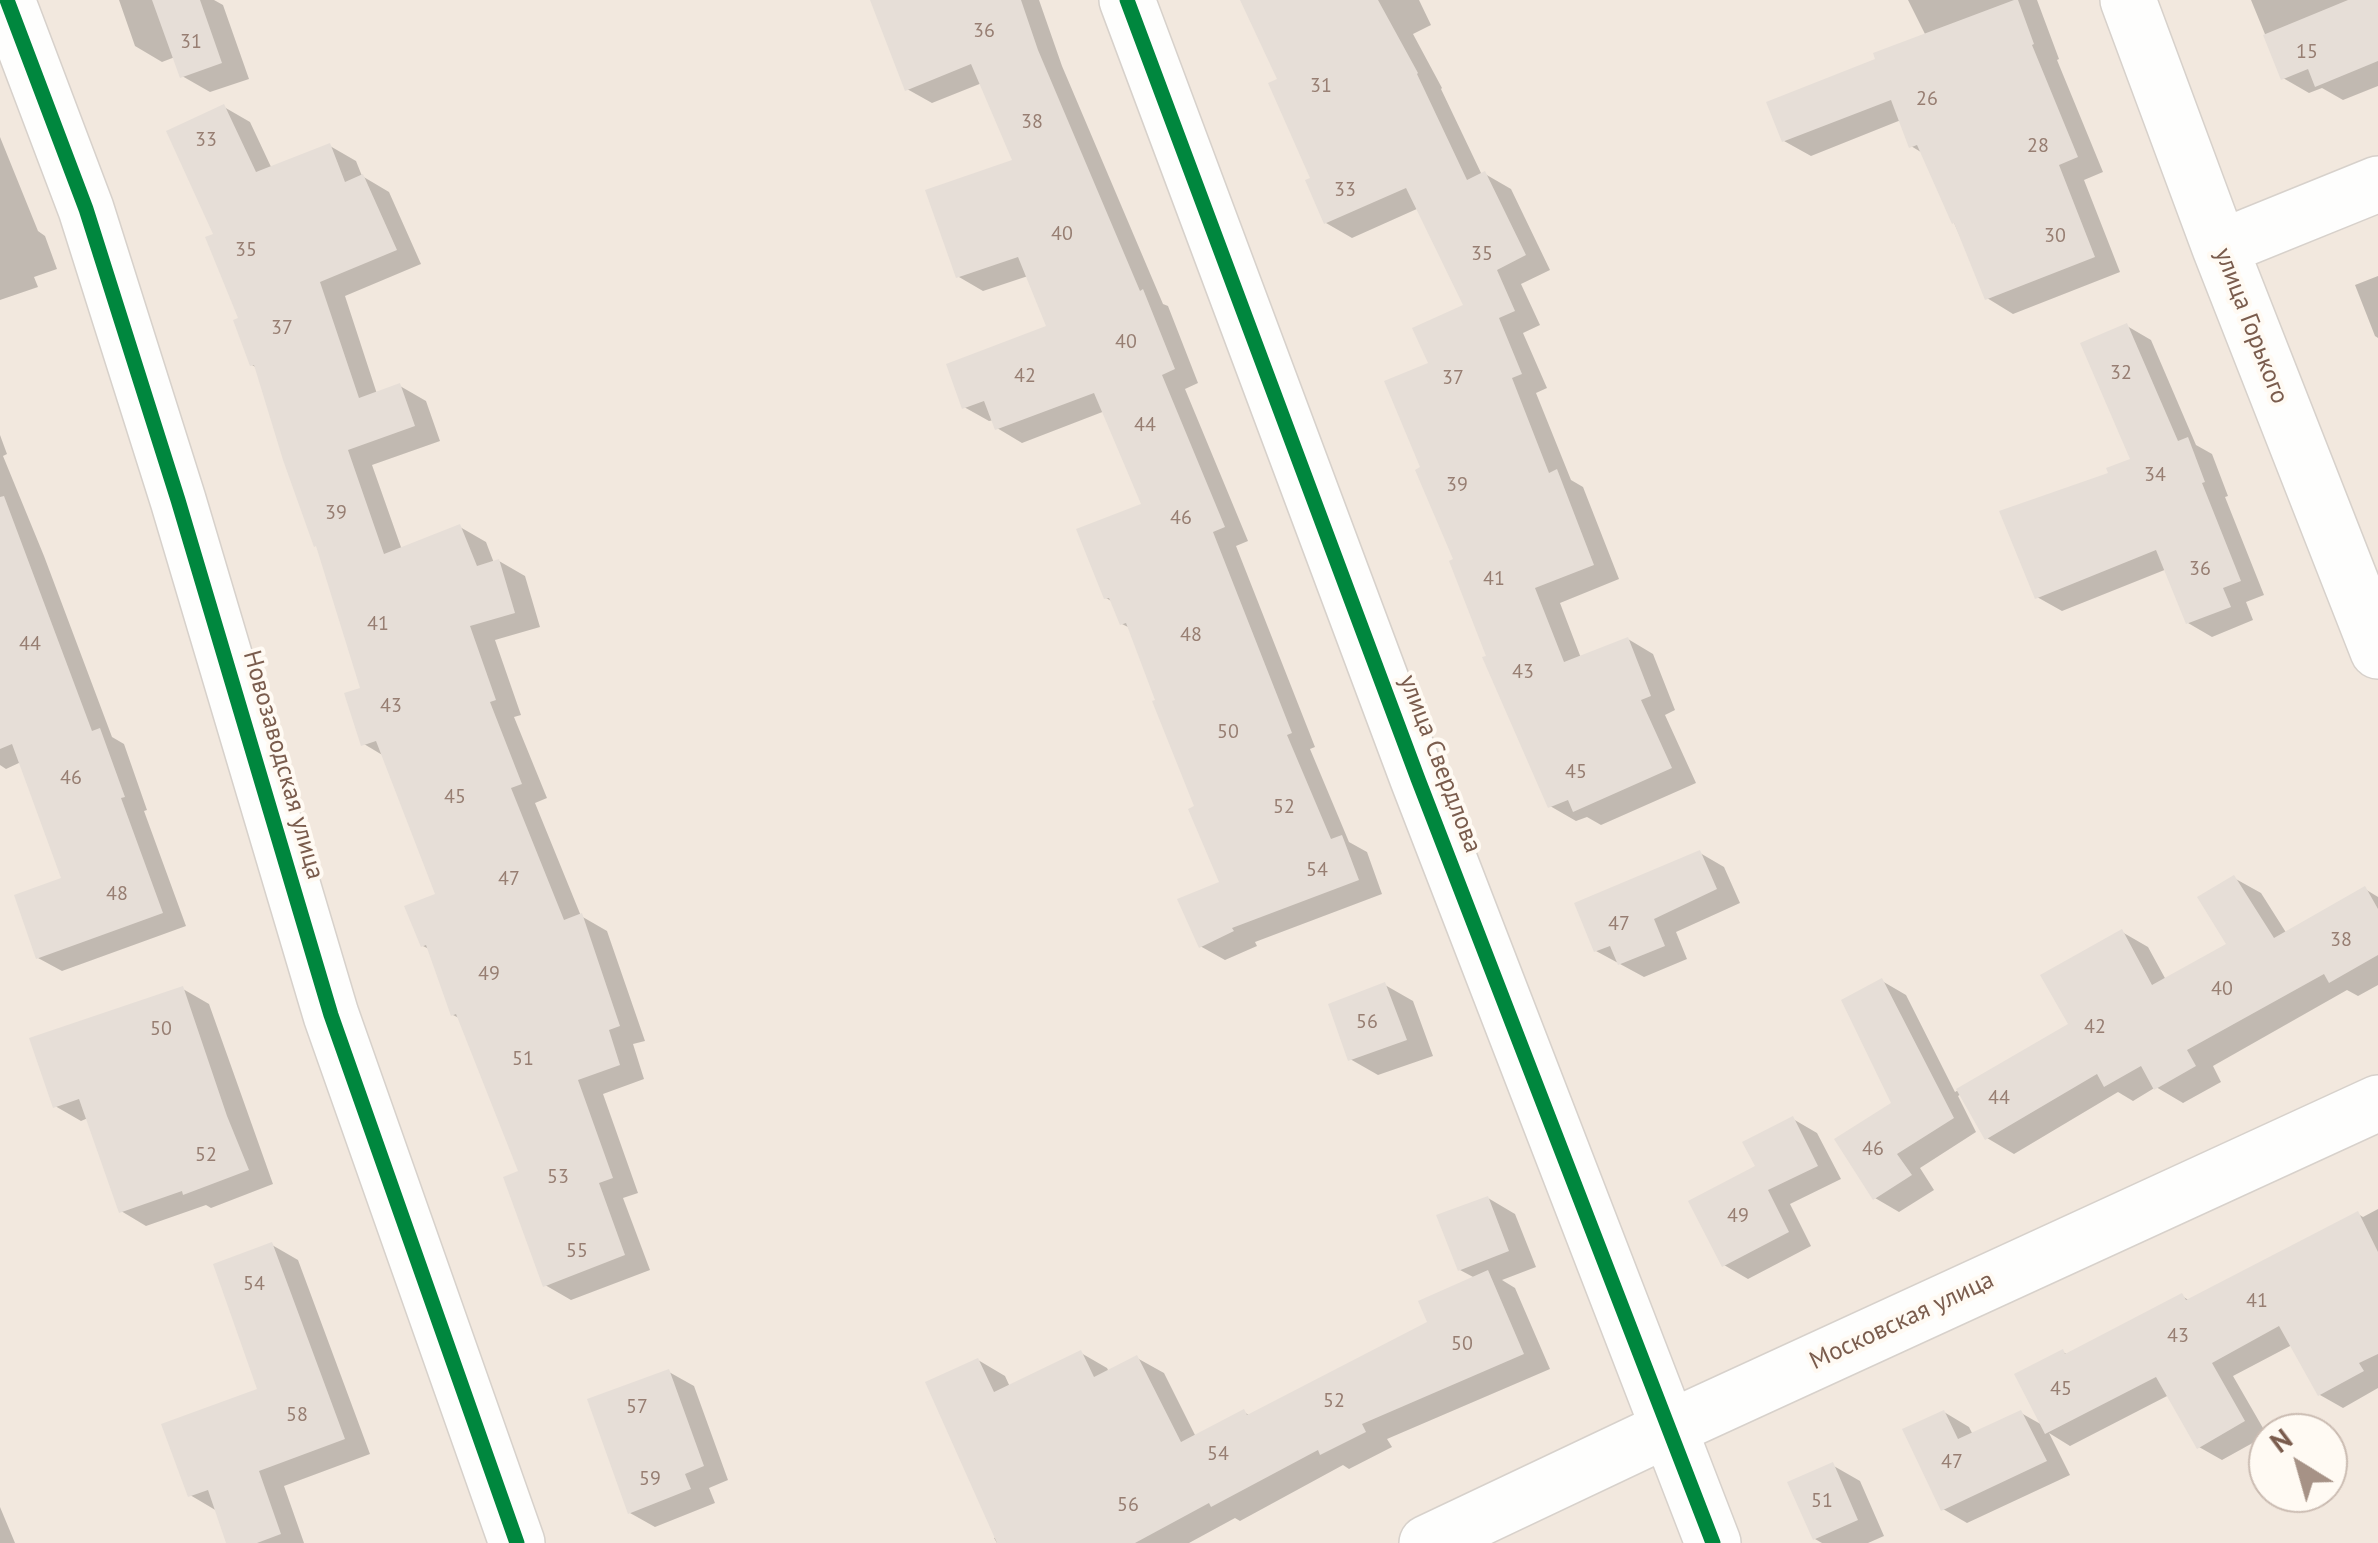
<!DOCTYPE html>
<meta charset="utf-8">
<style>
body{margin:0}
#map{position:relative;width:2378px;height:1543px;overflow:hidden;background:#f9f5f0;font-family:"PT Sans",sans-serif}
canvas{display:block}
.north{position:absolute;left:2248px;top:1413px;width:100px;height:100px;box-sizing:border-box;background:#fffaf3;border:2px solid #cabbb1;border-radius:50%;rotate:323deg;font-size:28px;font-weight:700;line-height:40px;text-align:center;color:#7a5c4d}
.north::after{content:'';display:block;margin:auto;width:35px;height:45px;background:#a69286;clip-path:polygon(50% 0,100% 100%,50% 72%,0 100%)}
</style>
<div id="map">
<canvas width="2378" height="1543"></canvas>
<div class="north">N</div>
</div>
<script>
const ctx = document.querySelector('canvas').getContext('2d');
ctx.lineJoin = 'round';
function fill(path, color) { ctx.fillStyle = color; ctx.fill(path, 'evenodd'); }
function strokePath(path, color, width, dash) { ctx.strokeStyle = color; ctx.lineWidth = width; ctx.lineCap = dash ? 'butt' : 'round'; ctx.setLineDash(dash || []); ctx.stroke(path); }
function label(font, color, halo, rows, align = 'center') {
  ctx.font = font + ' "PT Sans",sans-serif'; ctx.lineWidth = 8; ctx.setLineDash([]); ctx.textBaseline = 'middle'; ctx.strokeStyle = halo; ctx.fillStyle = color; for (const [text, x, y, turn = 0] of rows) {
    ctx.save(); ctx.translate(x, y); ctx.rotate((+turn || 0) * Math.PI / 180); ctx.textAlign = isNaN(turn) ? turn : align; if (halo) ctx.strokeText(text, 0, 0); ctx.fillText(text, 0, 0); ctx.restore();
  }
}
fill(new Path2D(`
 M0,0H2378V1543H0ZM2268,1433H2328V1493H2268Z`), '#f2e8de');
fill(new Path2D(`
 M119,0H214L223,5L249,79L210,92L182,76L175,57L162,62L135,46Z
 M872,0H1039L1062,66L1163,304L1168,306L1198,383L1185,389L1248,541L1236,546L1315,747L1310,749L1349,842L1367,852L1382,894L1255,942L1257,946L1225,960L1200,946L1222,883L1197,808L1130,628L1122,624L1113,602L1106,598L1144,506L1105,411L1022,443L997,428L994,420L989,421L964,407L1050,328L1028,276L983,291L959,277L1016,161L982,83L932,103L907,89Z
 M1243,0H1419L1431,25L1413,34L1442,88L1441,89L1482,175L1485,174L1511,189L1550,270L1521,284L1540,325L1523,333L1547,388L1536,393L1571,480L1583,487L1619,579L1560,603L1581,658L1628,639L1653,654L1675,710L1665,715L1696,783L1601,825L1587,817L1576,821L1550,806L1489,657L1423,469L1431,364L1467,306L1419,208L1352,238L1326,223L1281,81Z
 M1908,0H2037L2059,59L2057,60L2103,172L2084,180L2120,272L2013,314L1987,298L1924,154L1911,146L1901,120L1811,156L1784,141L1878,60L1926,36Z
 M2251,0H2378V86L2343,100L2322,88L2309,93L2283,78Z
 M224,107L250,122L272,169L330,146L356,161L362,176L389,192L421,264L345,296L377,394L400,386L426,401L440,441L372,465L402,550L460,527L486,542L494,563L499,561L525,576L540,627L495,640L521,715L514,717L547,798L535,803L581,916L607,931L645,1041L633,1044L644,1079L603,1094L638,1193L623,1198L650,1270L571,1300L545,1285L522,1173L461,1019L453,1015L431,950L423,946L438,895L384,756L364,744L363,690L319,547L257,368L252,365L242,320L216,235Z
 M0,137L38,231L45,236L57,269L34,277L38,287L0,300Z
 M2378,276V338L2375,336L2355,285Z
 M2127,326L2151,340L2196,445L2212,454L2228,496L2225,497L2264,595L2246,602L2253,620L2212,637L2188,623L2167,569L2062,611L2037,597L2111,475L2134,460Z
 M0,435L7,454L3,456L44,556L112,737L124,744L147,810L144,811L186,926L62,971L38,958L64,879L21,762L6,769L0,765Z
 M1700,853L1724,867L1740,903L1676,932L1687,959L1644,977L1596,951Z
 M2234,878L2261,893L2287,934L2365,889L2378,897V985L2358,996L2347,990L2213,1066L2221,1082L2183,1103L2156,1087L2133,1101L2118,1092L2014,1154L1987,1138L1961,1094L1958,1096L1976,1132L1920,1168L1934,1190L1899,1212L1875,1198L1895,1103L1882,981L1906,995L1955,1092L2072,1025L2122,932L2148,947L2166,980L2230,945Z
 M1385,985L1413,1001L1433,1056L1378,1075L1350,1059Z
 M183,989L209,1004L273,1184L211,1208L206,1205L146,1226L121,1211L88,1118L81,1121L55,1106Z
 M1793,1119L1817,1133L1841,1179L1790,1204L1811,1246L1748,1279L1724,1265L1758,1167Z
 M1488,1198L1515,1214L1536,1267L1502,1280L1515,1288L1550,1369L1387,1439L1392,1447L1349,1469L1343,1465L1240,1521L1235,1518L1189,1543H997L994,1538L997,1537L978,1360L1005,1376L1010,1387L1081,1353L1107,1368L1109,1372L1137,1358L1164,1373L1196,1437L1244,1412L1250,1416L1430,1323L1475,1278L1460,1270Z
 M2378,1209V1388L2343,1408L2320,1395L2292,1345L2233,1376L2267,1435L2222,1460L2199,1447L2169,1395L2070,1446L2049,1433L2070,1475L1967,1523L1943,1509L1944,1412L1969,1427L1973,1435L2021,1413L2044,1426L2063,1352L2068,1355L2182,1296L2190,1301L2358,1214L2363,1217Z
 M272,1245L298,1260L370,1454L284,1486L304,1543H229L217,1511L190,1495L260,1390Z
 M669,1372L694,1386L728,1480L709,1488L715,1503L655,1527L630,1513Z
 M1832,1465L1860,1481L1884,1536L1868,1543H1822L1815,1539Z
 M0,1507L15,1543H0Z`), '#0003');
fill(new Path2D(`
 M152,0H200L222,63L180,78Z
 M870,0H1021L1038,50L1140,291L1143,289L1175,369L1162,375L1225,527L1213,532L1292,733L1287,735L1331,839L1342,835L1359,880L1232,928L1234,931L1199,948L1177,899L1219,882L1188,809L1194,806L1152,701L1155,700L1126,623L1120,625L1109,598L1104,599L1076,529L1141,504L1094,393L995,430L984,401L962,409L946,364L1046,326L1018,257L956,278L925,190L1012,160L971,64L905,91Z
 M1240,0H1378L1418,73L1417,74L1467,180L1485,171L1526,255L1497,270L1515,311L1499,318L1522,374L1512,378L1549,473L1557,469L1594,565L1535,588L1564,662L1628,637L1651,696L1641,700L1672,768L1573,812L1568,800L1548,808L1482,657L1486,656L1449,561L1453,559L1415,470L1420,467L1384,381L1428,363L1412,328L1463,305L1406,188L1324,224L1305,180L1310,178L1268,83L1277,79Z
 M2014,0H2018L2034,44L2032,45L2078,157L2059,165L2095,257L1985,300L1954,223L1952,224L1917,145L1909,148L1891,100L1782,142L1766,102L1875,59L1873,53Z
 M2348,0H2378V61L2315,87L2308,69L2281,80L2263,35Z
 M224,104L256,172L330,143L345,182L363,174L397,250L320,282L359,398L400,383L415,426L348,450L384,554L460,524L477,566L499,559L515,613L470,626L496,700L490,702L522,784L511,788L564,920L582,913L620,1026L609,1030L620,1065L578,1080L613,1178L599,1183L625,1255L543,1287L503,1177L518,1171L456,1014L451,1016L426,945L421,947L404,906L435,894L376,741L361,746L344,693L360,688L316,546L314,547L283,460L254,365L250,366L233,320L238,318L205,237L213,234L166,131Z
 M2127,323L2178,441L2188,437L2205,482L2202,483L2241,581L2223,588L2231,607L2186,624L2156,550L2035,599L1999,511L2108,473L2106,468L2130,459L2080,343Z
 M4,496L92,731L100,728L125,797L121,798L163,913L36,959L14,895L61,878L12,744L0,749V497Z
 M1700,850L1717,889L1654,919L1665,946L1618,965L1610,946L1594,952L1574,903Z
 M2234,875L2274,938L2365,886L2378,909V955L2329,983L2324,974L2187,1050L2196,1066L2154,1090L2141,1066L2104,1087L2097,1074L1985,1140L1956,1089L2068,1024L2040,975L2122,929L2152,985L2226,944L2197,897Z
 M1882,978L1954,1118L1897,1154L1912,1175L1873,1200L1834,1139L1891,1103L1841,1000Z
 M1385,982L1407,1040L1348,1061L1328,1004Z
 M183,986L227,1116L249,1170L183,1195L182,1191L119,1213L79,1099L53,1108L29,1038Z
 M1793,1116L1818,1166L1768,1190L1789,1232L1722,1267L1688,1201L1755,1166L1742,1142Z
 M1488,1196L1509,1251L1458,1271L1436,1215Z
 M2358,1211L2378,1252V1354L2359,1363L2364,1371L2318,1396L2279,1326L2212,1363L2245,1421L2197,1449L2156,1377L2045,1434L2014,1374L2063,1349L2065,1354L2182,1293L2186,1300Z
 M272,1242L345,1439L259,1471L281,1534L257,1543H226L208,1490L188,1497L161,1424L257,1389L213,1264Z
 M1488,1270L1524,1354L1362,1424L1366,1432L1320,1455L1318,1450L1211,1507L1209,1503L1135,1543H997L925,1382L978,1358L994,1392L1081,1350L1094,1377L1137,1355L1181,1442L1244,1409L1247,1415L1427,1322L1418,1301Z
 M669,1369L704,1466L685,1474L691,1489L628,1514L587,1399Z
 M1944,1410L1958,1439L2021,1410L2047,1461L1941,1511L1902,1429Z
 M1833,1462L1858,1520L1813,1540L1787,1482Z`), '#e6ded7');
const street = new Path2D(`
 M7,0L86,209L178,500L331,1015L517,1543
 M1127,0L1418,779L1713,1543
 M2128,0L2220,248L2378,651
 M2220,248L2378,184
 M1427,1543L1670,1428L2378,1103`);
strokePath(street, '#d7d1cb', 58);
strokePath(street, '#fefefd', 55);
strokePath(new Path2D(`
 M7,0L86,209L178,500L331,1015L517,1543
 M1127,0L1418,779L1713,1543`), '#00873e', 15);
label('20px', '#977e72', null, [
 ["36",984,31],
 ["31",191,42],
 ["15",2307,52],
 ["31",1321,86],
 ["26",1927,99],
 ["38",1032,122],
 ["33",206,140],
 ["28",2038,146],
 ["33",1345,190],
 ["40",1062,234],
 ["30",2055,236],
 ["35",246,250],
 ["35",1482,254],
 ["37",282,328],
 ["40",1126,342],
 ["32",2121,373],
 ["42",1025,376],
 ["37",1453,378],
 ["44",1145,425],
 ["34",2155,475],
 ["39",1457,485],
 ["39",336,513],
 ["46",1181,518],
 ["36",2200,569],
 ["41",1494,579],
 ["41",378,624],
 ["48",1191,635],
 ["44",30,644],
 ["43",1523,672],
 ["43",391,706],
 ["50",1228,732],
 ["45",1576,772],
 ["46",71,778],
 ["45",455,797],
 ["52",1284,807],
 ["54",1317,870],
 ["47",509,879],
 ["48",117,894],
 ["47",1619,924],
 ["38",2341,940],
 ["49",489,974],
 ["40",2222,989],
 ["56",1367,1022],
 ["42",2095,1027],
 ["50",161,1029],
 ["51",523,1059],
 ["44",1999,1098],
 ["46",1873,1149],
 ["52",206,1155],
 ["53",558,1177],
 ["49",1738,1216],
 ["55",577,1251],
 ["54",254,1284],
 ["41",2257,1301],
 ["43",2178,1336],
 ["50",1462,1344],
 ["45",2061,1389],
 ["52",1334,1401],
 ["57",637,1407],
 ["58",297,1415],
 ["54",1218,1454],
 ["47",1952,1462],
 ["59",650,1479],
 ["51",1822,1501],
 ["56",1128,1505]
]);
label('25px', '#7a5c4d', '#fffaf3', [
 ["улица Горького",2251,326,69],
 ["улица Свердлова",1440,764,69],
 ["Новозаводская улица",283,765,74],
 ["Московская улица",1902,1321,-25]
]);
</script>
